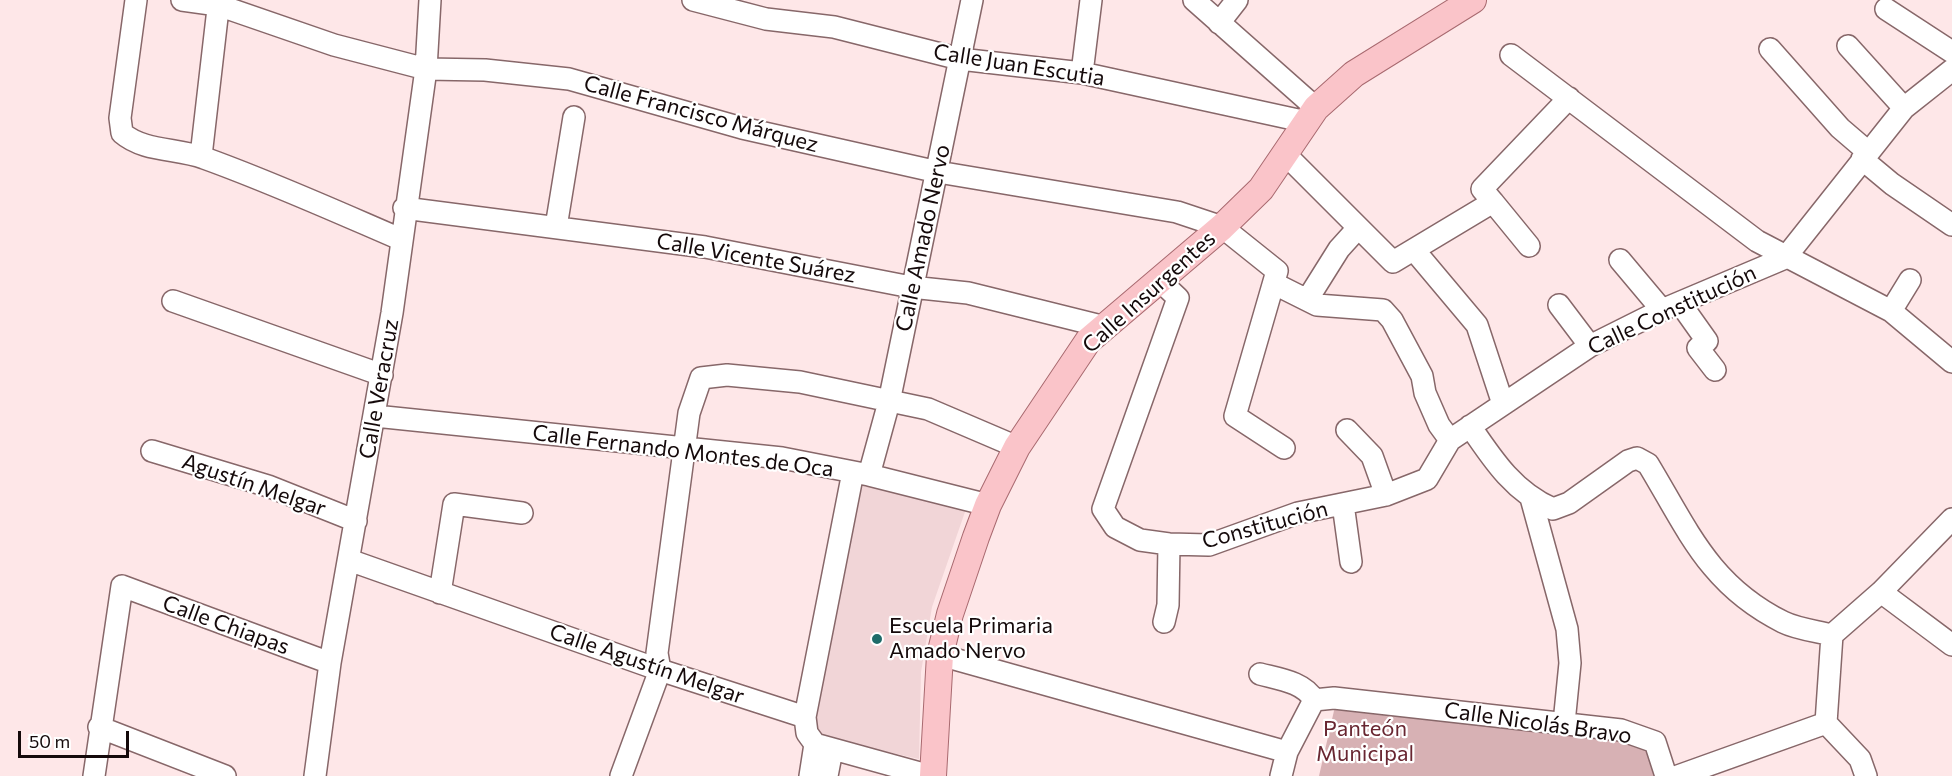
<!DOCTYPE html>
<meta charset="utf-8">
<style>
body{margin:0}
#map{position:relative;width:1952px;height:776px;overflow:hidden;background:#fee7e8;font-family:Commissioner,sans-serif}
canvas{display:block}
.scale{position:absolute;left:18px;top:731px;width:111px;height:27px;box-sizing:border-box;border:3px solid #14090a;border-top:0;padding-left:8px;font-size:18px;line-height:21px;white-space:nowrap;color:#14090a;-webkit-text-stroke:4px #fff;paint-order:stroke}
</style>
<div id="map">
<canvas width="1952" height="776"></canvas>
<div class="scale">50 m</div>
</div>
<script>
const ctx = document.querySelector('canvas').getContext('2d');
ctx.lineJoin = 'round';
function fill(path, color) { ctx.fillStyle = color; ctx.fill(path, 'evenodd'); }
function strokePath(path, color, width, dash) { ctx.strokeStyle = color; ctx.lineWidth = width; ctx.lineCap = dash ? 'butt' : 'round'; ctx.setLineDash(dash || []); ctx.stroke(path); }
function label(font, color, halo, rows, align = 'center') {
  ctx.font = font + ' Commissioner,sans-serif'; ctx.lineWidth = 4.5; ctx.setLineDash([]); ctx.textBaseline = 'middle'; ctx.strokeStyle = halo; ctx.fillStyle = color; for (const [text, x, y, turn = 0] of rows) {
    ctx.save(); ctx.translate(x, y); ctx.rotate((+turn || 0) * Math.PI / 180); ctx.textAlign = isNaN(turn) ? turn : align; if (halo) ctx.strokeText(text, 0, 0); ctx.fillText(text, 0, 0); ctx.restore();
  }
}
fill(new Path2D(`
 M856,480L966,509L932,607L921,672L919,759L818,736L812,721Z`), '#f1d5d7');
fill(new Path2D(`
 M1336,702L1621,736L1649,750L1658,776H1319Z`), '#d7b1b4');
const minor = new Path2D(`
 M136,0L120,118L122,133C144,152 178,148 204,158C271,182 335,211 400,239
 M182,0L218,5L334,45L426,69L485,70L569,79L742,128L938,172L1177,212L1222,227L1277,271L1235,416L1284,448
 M693,0L766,19L834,27L960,59L1082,73L1307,122
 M1194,0L1316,108
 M1886,9L1952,52
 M1219,23L1237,0
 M1848,46L1904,108
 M1770,49L1840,128L1868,152
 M1511,55L1757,241L1891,311L1952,362
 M1082,73L1091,0
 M1286,155L1393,262L1493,202L1482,189L1569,98
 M201,156L219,0
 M1862,159L1892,184L1952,225
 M1493,202L1529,246
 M404,208L705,247L911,287L968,293L1105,327
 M556,227L574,117
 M1414,250L1477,325L1503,404
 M1620,260L1662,310
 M1159,280L1178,298L1103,509L1115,527L1140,540L1169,544L1209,545L1298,513L1386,495L1427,479L1450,440L1590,346L1662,310L1785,258L1904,108L1952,70
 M1275,284L1317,305L1383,310L1392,320L1422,376L1425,393L1439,425L1450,440
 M1307,300L1339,249L1358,228
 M173,301L382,375
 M1680,303L1707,341L1698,348L1715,370
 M1559,305L1590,346
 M1891,311L1910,280
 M375,416L782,458L869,475L988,505
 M1470,426C1493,460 1514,492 1553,509L1569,503L1628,461L1637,458L1648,464C1688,530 1709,585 1783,622C1797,629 1816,631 1832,635
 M1347,430L1372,456L1386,495
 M152,451L268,486L356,521
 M869,475L889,402L972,0
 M1531,498L1567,629L1570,663L1564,723
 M1343,504L1351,562
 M349,560L660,670L805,717L807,733L815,744L931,776
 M1881,592L1952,645
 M440,593L454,504L522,513
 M1164,622L1168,605L1169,544
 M940,655L1287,752
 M1260,674C1279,679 1304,682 1314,700
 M1314,700L1334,698L1621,730L1655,742L1666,776
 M805,717L853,472
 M99,727L225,776
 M94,776L122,586L330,663
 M315,776L330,663L392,313L426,69L430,0
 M621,776L660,670L657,653L689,413L701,378L727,375L800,382L928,409L1017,447
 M810,776L815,744
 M827,776L832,750
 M1281,776L1287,752L1314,700
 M1678,776L1826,723
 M1866,776L1860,759L1826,723L1832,635L1881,592L1952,519`);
const major = new Path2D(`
 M933,776L940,655L950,614L976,537L988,505L1017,447L1088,341L1222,227L1261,189L1316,108L1354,74L1473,0`);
strokePath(minor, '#876769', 24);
strokePath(major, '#a8696f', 28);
strokePath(minor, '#fff', 21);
strokePath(major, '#fac4c9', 26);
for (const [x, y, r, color] of [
 [877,639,6,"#1e6b69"]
]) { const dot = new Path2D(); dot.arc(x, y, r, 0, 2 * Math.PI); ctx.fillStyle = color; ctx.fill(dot); strokePath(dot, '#fff', 2); }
label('22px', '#14090a', '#fff', [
 ["Calle Juan Escutia",1019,65,9],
 ["Calle Francisco Márquez",701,114,15],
 ["Calle Amado Nervo",923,238,-78],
 ["Calle Vicente Suárez",756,258,10],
 ["Calle Insurgentes",1149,292,-42],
 ["Calle Constitución",1672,310,-25],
 ["Calle Veracruz",379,389,-80],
 ["Calle Fernando Montes de Oca",683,451,7],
 ["Agustín Melgar",254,485,19],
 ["Constitución",1265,525,-15],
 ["Calle Chiapas",226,625,20],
 ["Calle Agustín Melgar",647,664,19],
 ["Calle Nicolás Bravo",1538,723,8]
]);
label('22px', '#14090a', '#fff', [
 ["Escuela Primaria",889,626],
 ["Amado Nervo",889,651]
], 'left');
label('22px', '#682631', '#fff', [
 ["Panteón",1365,729],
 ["Municipal",1365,754]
]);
</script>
